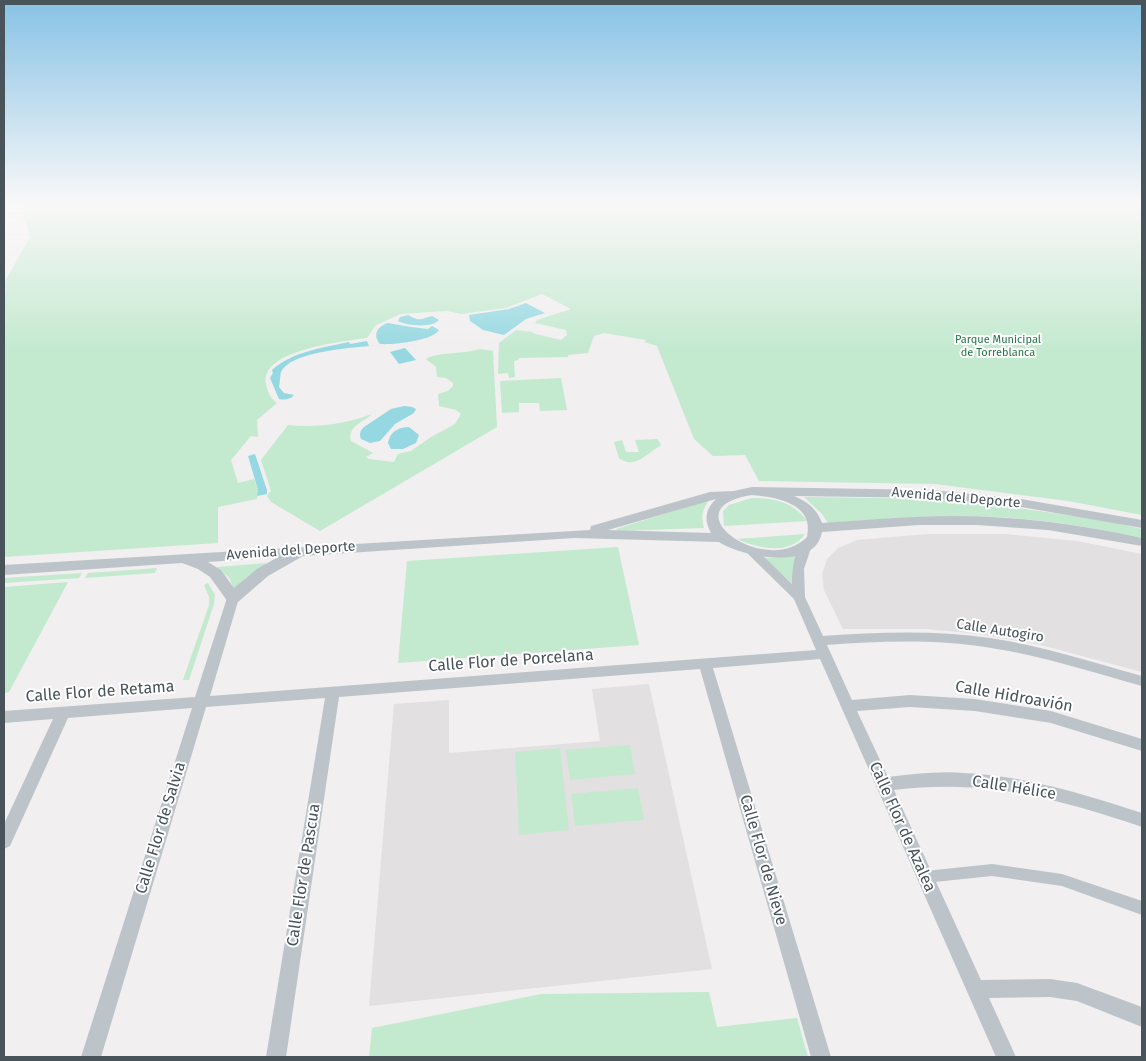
<!DOCTYPE html>
<meta charset="utf-8">
<style>
body{margin:0}
#map{position:relative;width:1146px;height:1061px;overflow:hidden;background:#f1efef;font-family:"Fira Sans",sans-serif}
canvas{display:block}
.frame{position:absolute;inset:0;border:5px solid #49545a;pointer-events:none}
</style>
<div id="map">
<canvas width="1146" height="1061"></canvas>
<div class="frame"></div>
</div>
<script>
const ctx = document.querySelector('canvas').getContext('2d');
ctx.lineJoin = 'round';
function fill(path, color) { ctx.fillStyle = color; ctx.fill(path, 'evenodd'); }
function label(font, color, halo, rows, align = 'center') {
  ctx.font = font + ' "Fira Sans",sans-serif'; ctx.lineWidth = 4; ctx.setLineDash([]); ctx.textBaseline = 'middle'; ctx.strokeStyle = halo; ctx.fillStyle = color; for (const [text, x, y, turn = 0] of rows) {
    ctx.save(); ctx.translate(x, y); ctx.rotate((+turn || 0) * Math.PI / 180); ctx.textAlign = isNaN(turn) ? turn : align; if (halo) ctx.strokeText(text, 0, 0); ctx.fillText(text, 0, 0); ctx.restore();
  }
}
fill(new Path2D(`
 M927,534H1005L1077,541L1142,554V672L1037,644L978,634L927,629H843L824,590L822,574L827,559L838,548L857,540Z
 M649,684L712,969L369,1006L394,704L449,700V753L600,741L592,689Z`), '#e2e0e1');
fill(new Path2D(`
 M20,203H1142V515L1068,501L935,484L759,481L745,455L713,456L694,439L657,346L644,342L646,340L604,333L594,336L588,353L568,355V357L519,358L518,360L514,361L515,377L509,378L508,373L498,374L499,343L516,330L533,332L532,333L561,340L567,335L566,330L535,323L537,320L571,309L542,294L506,308L461,314L447,311L401,314L376,325L367,338C344,341 259,350 266,384C268,392 270,398 277,403L257,420L258,437L251,436L231,460L238,483L254,479L258,490L257,499L218,507V543L4,557V283L30,237Z
 M480,349L493,351L497,427L320,531L271,502L267,496L271,491L261,460L288,425C317,428 345,424 372,414C365,422 347,425 351,441L373,453L366,457L369,459L394,462L398,454L411,451L431,437L455,424L461,414L456,410L439,406L438,394L448,391L453,386V383L446,378L437,377L436,367L426,359C436,352 465,354 480,349Z
 M561,378L567,410L540,411L539,403H519V412L502,413L500,381Z
 M657,439L661,444L660,446C647,453 635,470 619,458L614,442L622,440L626,452H639L635,440Z
 M804,497L942,499L982,503L1102,520L1142,529V538C1080,524 1014,515 949,516C909,517 868,520 828,523L822,514Z
 M752,498C775,498 793,502 807,521L724,526L723,511L729,505Z
 M709,500C702,510 701,516 704,528L618,531L616,529Z
 M805,534C790,556 757,548 737,539Z
 M618,547L639,645L398,663L407,561Z
 M797,556L794,585L764,558Z
 M267,563L245,579L234,590L230,579L217,567Z
 M157,568L155,573L85,578L88,573Z
 M82,573L79,578L4,583V578Z
 M68,582L9,692L4,693V587Z
 M208,583L215,595L214,604L189,680H183L209,605V597L204,585Z
 M630,745L635,774L570,780L566,750Z
 M560,748L569,830L519,835L515,752Z
 M638,788L644,820L575,826L571,794Z
 M709,992L717,1027L797,1018L808,1057H369L372,1028L541,994Z`), '#c3e9cf');
fill(new Path2D(`
 M526,303L545,313L526,319L504,335L483,330L470,321L469,315L509,309Z
 M408,315C420,322 420,319 432,316L439,320C432,328 407,326 398,321L400,317Z
 M388,323L411,327L428,329L432,326L439,330C432,341 393,345 380,344C372,334 378,326 388,323Z
 M367,341L369,346C349,348 290,352 281,372C280,376 280,382 279,387L284,393L294,395C290,400 284,400 279,399L270,378L273,373L272,370C294,351 322,348 349,342L350,344Z
 M405,348L416,360L399,364L390,352Z
 M404,406L412,407L416,409L414,413L395,424L380,441L370,443L361,439C359,434 360,431 364,427L391,409Z
 M409,427L419,435L416,443L403,449H391L388,443C390,432 398,427 409,427Z
 M255,454L267,490V494L257,496L258,490L248,456Z`), '#95d8e1');
fill(new Path2D(`
 M992,864L1062,874L1142,901V915L1062,886L992,876L925,883L920,881L918,877L920,873L925,871Z`), '#bcc4ca');
fill(new Path2D(`
 M806,541L812,545L804,569L805,597L823,636C879,632 935,630 990,638C1042,646 1092,662 1142,676V686C1092,672 1042,656 991,648C936,639 882,641 827,645L852,700L910,695L975,699L1051,711L1142,739V751L1051,723L975,711L910,707L857,711L888,777C913,774 938,771 964,773C1025,776 1084,794 1142,813V827C1055,798 986,779 894,790L981,980L1050,979L1077,983L1142,1007V1027L1077,1001L1050,997L989,998L1016,1057H996L820,659L713,668L831,1057H811L700,669L339,697L286,1057H266L325,698L206,707L101,1057H81L192,708L68,718L10,846L4,849V824L53,719L4,723V711L195,697L227,598L229,595H237L239,598L210,696L816,650L794,599L746,552L748,549H756L792,584C792,573 794,545 806,541Z`), '#bcc4ca');
fill(new Path2D(`
 M752,487L932,490L1021,499L1142,520V528L1021,507L932,498L794,496C808,502 817,509 822,523C866,520 909,516 952,516C1016,516 1080,524 1142,538V546L1048,530L977,525H919L822,532C815,572 742,557 719,542L574,538L303,556L268,576L238,602L233,603L228,602L210,577L198,569L182,563L4,575V565L590,530L591,526L710,492L734,491ZM752,495C777,497 815,504 807,537C766,579 667,508 752,495ZM716,499C705,510 704,519 711,533L608,530ZM278,557L257,569L234,588L221,570L208,562Z`), '#bcc4ca');
const sky = ctx.createLinearGradient(0, 0, 0, 351);
sky.addColorStop(0, '#87c2e5');
sky.addColorStop(0.58, '#f9f8f8');
sky.addColorStop(1, '#f9f8f800');
ctx.fillStyle = sky;
ctx.fillRect(0, 0, 1146, 351);
label('11px', '#237344', '#fff', [
 ["Parque Municipal",998,340],
 ["de Torreblanca",998,353]
]);
label('14px', '#49545a', '#fff', [
 ["Avenida del Deporte",956,498,5],
 ["Avenida del Deporte",291,551,-4],
 ["Calle Autogiro",1000,631,9]
]);
label('16px', '#49545a', '#fff', [
 ["Calle Flor de Porcelana",511,661,-4],
 ["Calle Flor de Retama",100,692,-4],
 ["Calle Hidroavión",1014,697,10],
 ["Calle Hélice",1014,788,9],
 ["Calle Flor de Azalea",902,827,66],
 ["Calle Flor de Salvia",161,828,-73],
 ["Calle Flor de Nieve",763,860,74],
 ["Calle Flor de Pascua",304,875,-81]
]);
</script>
